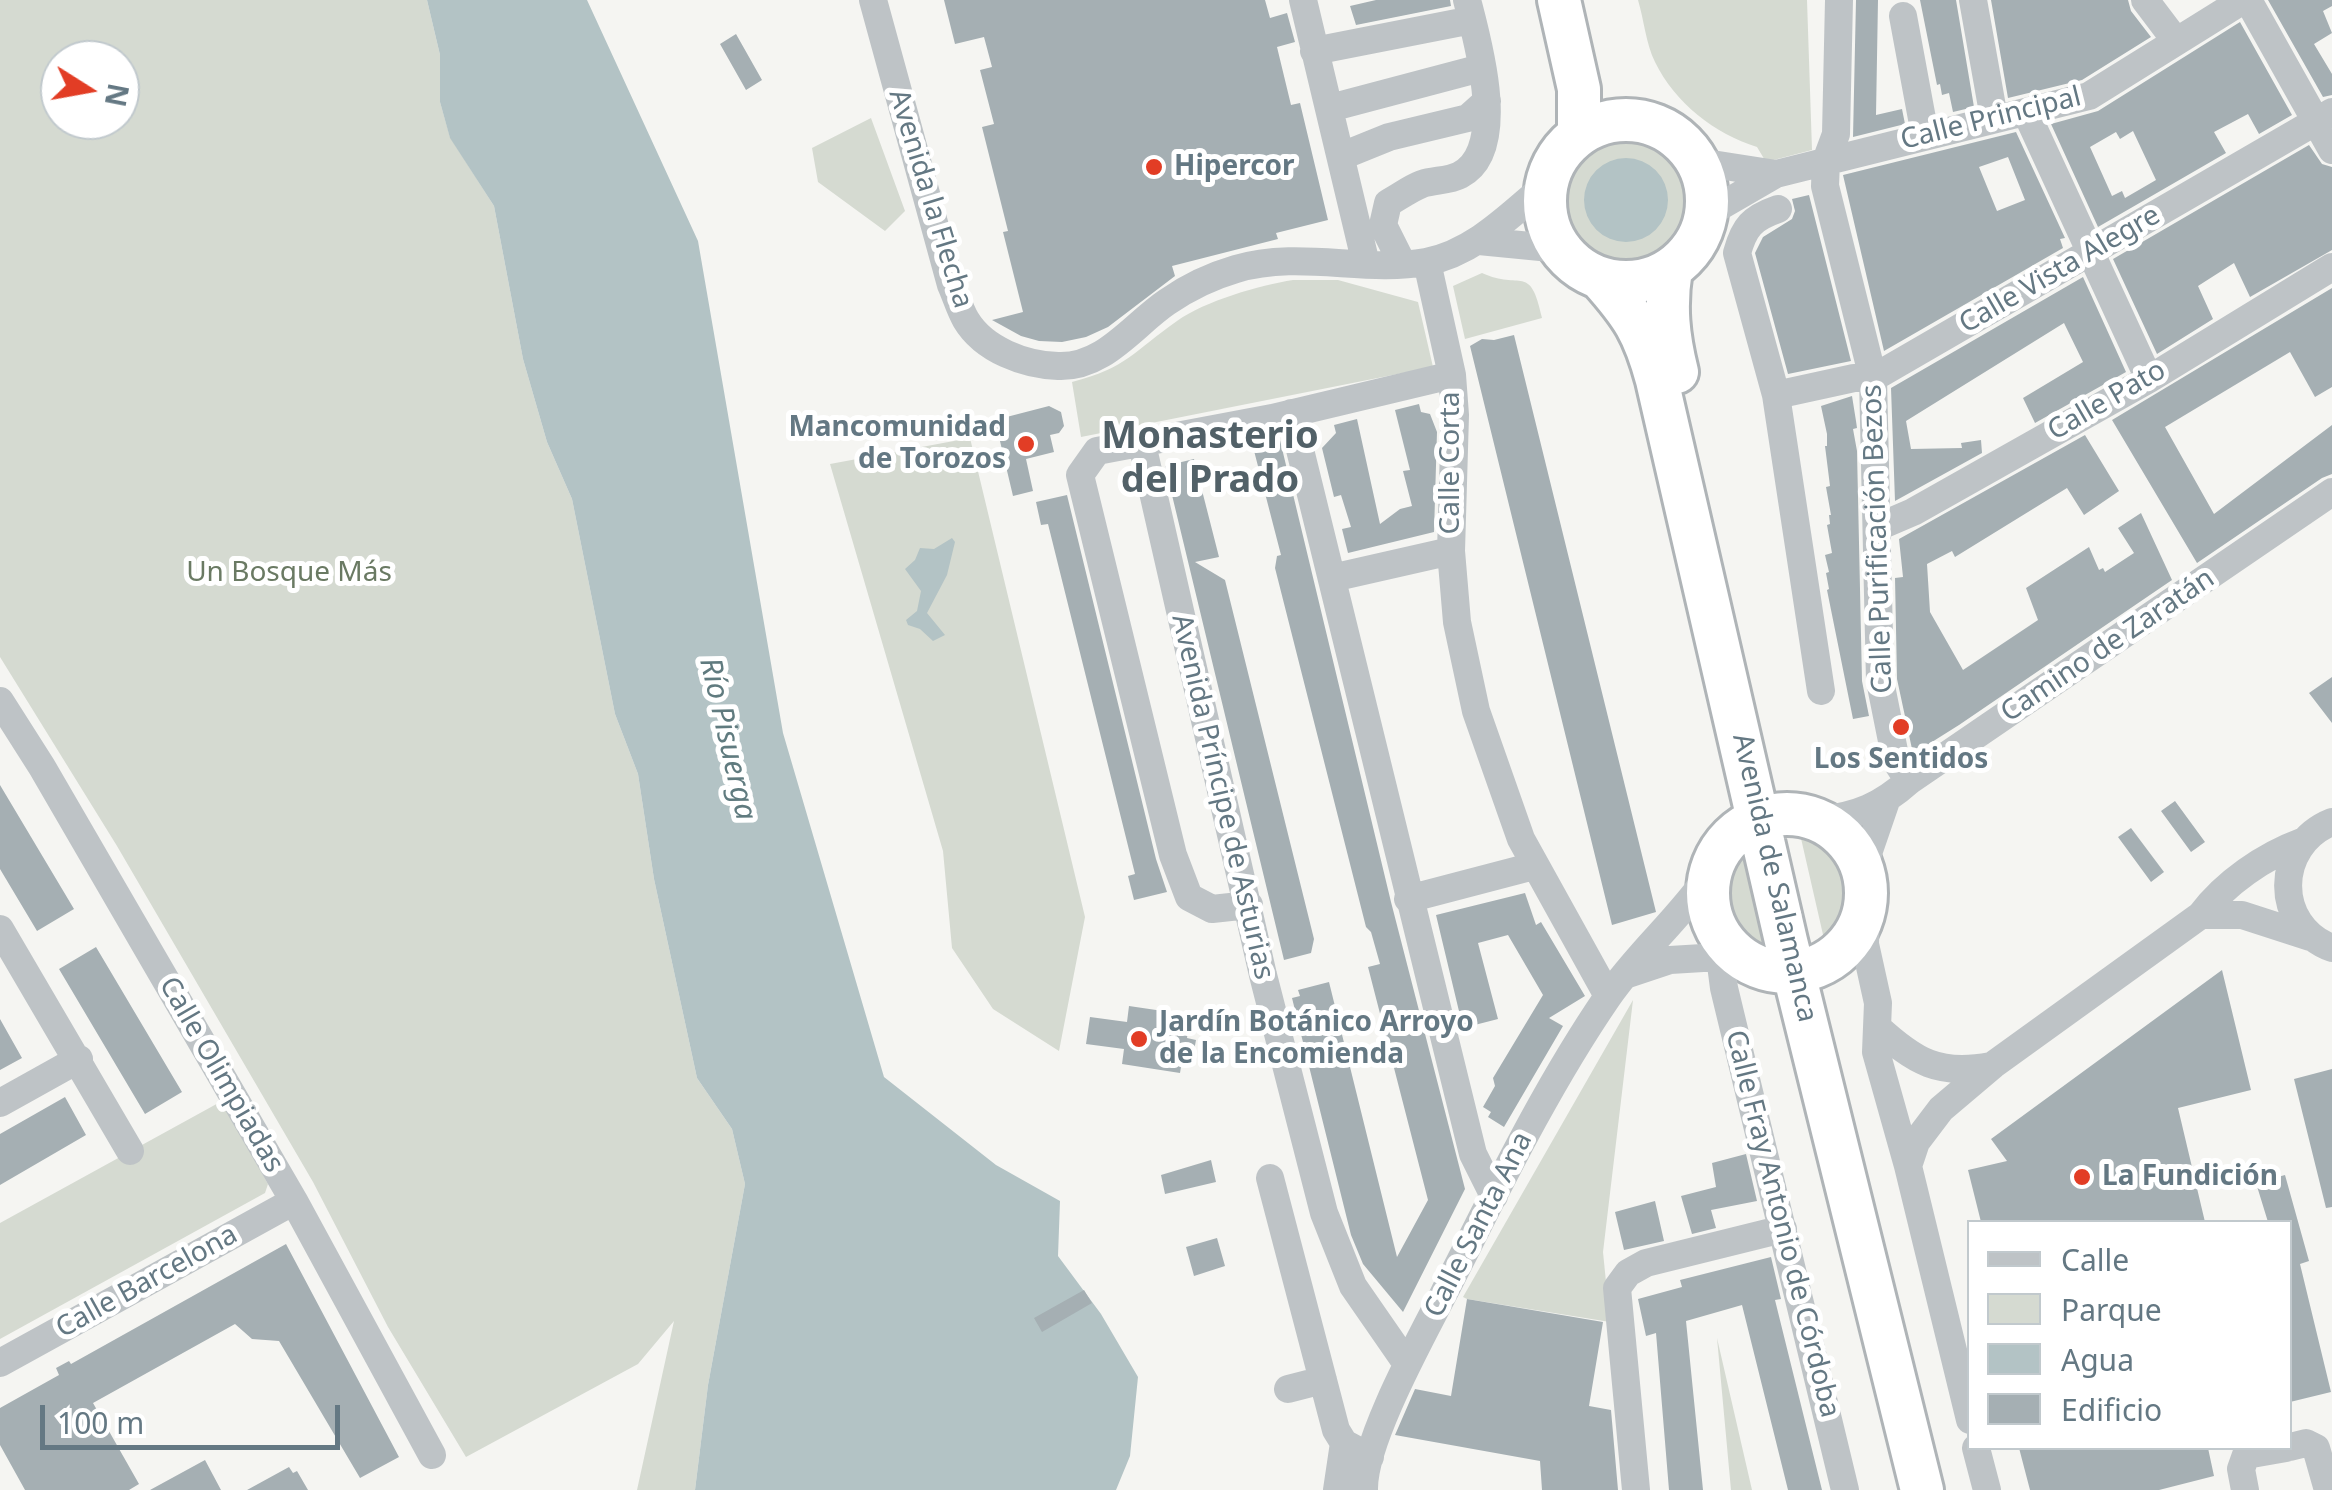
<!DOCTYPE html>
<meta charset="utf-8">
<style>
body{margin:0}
#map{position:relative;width:2332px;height:1490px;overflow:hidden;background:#f5f5f2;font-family:"Noto Sans",sans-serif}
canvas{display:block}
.legend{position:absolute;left:1967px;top:1220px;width:325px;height:230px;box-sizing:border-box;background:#fff;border:2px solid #c1c9cd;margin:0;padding:12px 18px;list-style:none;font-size:30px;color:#647883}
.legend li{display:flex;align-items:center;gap:20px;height:50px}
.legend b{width:50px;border:2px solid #c1c9cd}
.north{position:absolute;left:40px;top:40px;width:100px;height:100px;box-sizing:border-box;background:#fff;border:2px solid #c1c9cd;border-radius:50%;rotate:101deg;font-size:28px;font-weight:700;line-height:40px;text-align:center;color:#647883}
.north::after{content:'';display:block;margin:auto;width:35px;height:45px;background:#e23d25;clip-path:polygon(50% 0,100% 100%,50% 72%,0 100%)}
.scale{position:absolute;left:40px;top:1405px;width:300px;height:45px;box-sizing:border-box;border:5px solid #647883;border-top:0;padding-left:12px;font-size:30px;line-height:35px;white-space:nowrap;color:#647883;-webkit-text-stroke:8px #fff;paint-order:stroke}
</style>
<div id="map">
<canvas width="2332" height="1490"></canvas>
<ul class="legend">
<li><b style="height:12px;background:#bec3c6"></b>Calle</li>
<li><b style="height:28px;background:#d5dad1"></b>Parque</li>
<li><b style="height:28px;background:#b3c3c5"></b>Agua</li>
<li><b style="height:28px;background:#a5afb3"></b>Edificio</li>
</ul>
<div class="north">N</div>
<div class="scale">100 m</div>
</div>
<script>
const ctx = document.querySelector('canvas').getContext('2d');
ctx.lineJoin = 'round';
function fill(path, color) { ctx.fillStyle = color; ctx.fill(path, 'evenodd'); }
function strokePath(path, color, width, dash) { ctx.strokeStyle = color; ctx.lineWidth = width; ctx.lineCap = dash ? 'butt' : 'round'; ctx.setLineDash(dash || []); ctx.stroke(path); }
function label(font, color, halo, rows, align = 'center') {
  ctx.font = font + ' "Noto Sans",sans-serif'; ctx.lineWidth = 10; ctx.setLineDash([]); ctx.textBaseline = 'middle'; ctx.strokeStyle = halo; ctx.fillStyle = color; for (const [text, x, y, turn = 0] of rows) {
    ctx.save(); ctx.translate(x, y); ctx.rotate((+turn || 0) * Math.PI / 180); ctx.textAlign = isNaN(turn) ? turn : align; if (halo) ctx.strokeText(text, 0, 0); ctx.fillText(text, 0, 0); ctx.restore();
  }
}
fill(new Path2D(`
 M0,0H427L440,55V102L450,137L494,206L523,359L547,442L572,499L615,714L638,774L654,879L697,1078L732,1129L745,1184L708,1385L695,1490H637L674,1321L638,1364L466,1457L388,1327L313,1182L117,846L0,657ZM60,60H120V120H60Z
 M1638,0H1807L1812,150L1766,162L1757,147C1715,134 1675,103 1655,62C1646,44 1644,20 1638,0Z
 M871,118L905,211L885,231L818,182L812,148Z
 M1559 203a67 67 0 1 1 134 0a67 67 0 1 1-134 0Z
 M1482,273C1521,291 1530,262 1542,318L1465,339L1453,286Z
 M1293,280H1338L1418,302L1433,367L1081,437L1072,382C1127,368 1134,351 1177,321C1205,301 1260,285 1293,280Z
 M970,438L1085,917L1059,1051L993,1009L952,948L943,851L830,464Z
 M1800,834C1860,842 1862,904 1824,939Z
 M1752,848L1776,954C1726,938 1703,881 1752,848Z
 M1633,1000L1603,1252L1610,1322L1467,1299L1463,1297Z
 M222,1101L268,1184L265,1193L0,1339V1223Z
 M1717,1338L1752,1490H1731Z`), '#d5dad1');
fill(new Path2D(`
 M427,0H587L698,241L783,733L884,1077L996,1165L1060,1201L1058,1256L1101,1314L1138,1377L1130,1456L1116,1490H695L708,1385L745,1184L732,1129L697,1078L654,879L638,774L615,714L572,499L547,442L523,359L494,206L450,138L440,102V55Z
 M1584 200a42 42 0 1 1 84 0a42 42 0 1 1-84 0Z
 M952,538L955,542L947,575L927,613L945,635L933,641L920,629L908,625L906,620L917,611L921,591L905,569L915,560L920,548L934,549Z`), '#b3c3c5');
fill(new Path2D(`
 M944,0H1265L1270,18L1287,13L1295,42L1277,47L1291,105L1300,103L1328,220L1276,233L1278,239L1172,266L1175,276L1108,327L1086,337L1062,342L1039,341L1021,336L992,320L1023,312L1003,232L1008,231L982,127L994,124L980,70L992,67L984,37L955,44Z
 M1376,0H1450L1451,6L1356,25L1350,6Z
 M1856,0H1878L1876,115L1902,109L1905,124L1853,137Z
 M1920,0H1956L1974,107L1953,112L1949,93L1942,95L1940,84L1937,85Z
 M1991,0H2128L2131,11L2151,37L2082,80L2008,98Z
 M2268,0H2332V6L2323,11L2332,33L2314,44L2332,74V95L2323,97Z
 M2240,22L2292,115L2259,134L2248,114L2214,132L2226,153L2098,227L2051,124L2098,111ZM2133,131L2156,180L2125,198L2122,191L2112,196L2090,147L2116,132L2120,139Z
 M736,34L762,80L746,90L720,44Z
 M2016,132L2065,238L2060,239L2063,248L1884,351L1843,175ZM2008,157L2025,200L1997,211L1979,167Z
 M2309,145L2322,164L2332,167V250L2250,297L2234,263L2198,286L2213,319L2157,354L2113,259Z
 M1809,195L1851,361L1788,374L1755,253L1763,237L1792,219L1795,211L1792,199Z
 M2083,277L2126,372L2035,423L2023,398L2083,362L2064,323L1906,421L1911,449L1962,448L1961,443L1981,440L1982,453L1895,501L1891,388Z
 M2332,288V387L2315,397L2290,352L2165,427L2214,514L2332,425V474L2322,478L2197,563L2112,420Z
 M1514,335L1656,912L1612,925L1470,346L1482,339L1494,340Z
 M1852,396L1856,421L1857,428L1853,429L1857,451L1862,681L1869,716L1853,719L1827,590L1829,589L1826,573L1829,572L1825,555L1832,553L1827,525L1830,524L1829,515H1831L1826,487L1830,486L1825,446H1827V434L1821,406Z
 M1419,404L1421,412L1430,414L1437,432L1434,532L1348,553L1342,529L1351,527L1341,495L1334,497L1322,448L1336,433L1334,425L1357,419L1380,524L1400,509L1412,506L1403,471L1410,470L1395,410Z
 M1049,406L1061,412L1064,426L1059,433L1050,435L1054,452L1026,459L1033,491L1013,496L995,420Z
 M2085,435L2119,491L2084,515L2067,488L1955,557L1952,551L1927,564L1930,612L1963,670L2038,620L2026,588L2089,547L2099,570L2103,568L2105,572L2134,553L2118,528L2141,513L2172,580L1959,725L1924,747L1912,749L1897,679L1895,578L1903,577L1899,539Z
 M1279,436L1391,902L1465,1189L1403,1312L1363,1264L1351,1235L1292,998L1300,996L1298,990L1329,982L1397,1257L1428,1200L1368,967L1380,964L1371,932L1366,927L1275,568L1277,556L1281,555L1252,443Z
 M1194,459L1219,557L1195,562L1225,580L1314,939L1311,953L1284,960L1165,466Z
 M1067,495L1156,859L1167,892L1134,900L1128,876L1135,874L1048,524L1041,525L1036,502Z
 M2332,677V723L2309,693Z
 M0,785L74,909L37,931L0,869Z
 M2175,801L2205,842L2191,852L2161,811Z
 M2131,828L2164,872L2151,882L2118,837Z
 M1525,893L1536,925L1541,922L1585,996L1549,1018L1563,1026L1504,1127L1488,1117L1491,1112L1483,1107L1495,1086L1493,1078L1543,995L1508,935L1478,943L1498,1019L1463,1028L1436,915Z
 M96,947L182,1092L145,1114L59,969Z
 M2222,970L2251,1090L2178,1108L2205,1222H1981L1968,1170L2007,1161L1991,1139Z
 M1129,1006L1190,1015L1187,1038L1196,1040L1193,1056L1183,1055L1180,1073L1122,1064L1124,1049L1086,1044L1090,1017L1127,1022Z
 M0,1019L22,1058L0,1070Z
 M2332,1069V1207L2326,1208L2294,1079Z
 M65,1097L86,1135L0,1185V1134Z
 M1746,1154L1757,1201L1711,1210L1716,1228L1692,1234L1681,1196L1716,1187L1712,1163Z
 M1211,1160L1216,1182L1165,1194L1161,1175Z
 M2285,1175L2309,1261L2300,1264L2331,1392L2290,1402V1222H2268L2256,1183Z
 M1655,1201L1664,1241L1624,1250L1615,1212Z
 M1217,1238L1225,1266L1194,1276L1186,1247Z
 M286,1244L399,1457L360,1478L279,1341L252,1339L235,1324L93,1403L139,1484L129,1490H25L0,1445V1408L59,1375L56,1368L69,1361L71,1364Z
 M1771,1257L1781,1299L1775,1300L1822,1490H1788L1742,1305L1686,1321L1703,1490H1669L1656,1333L1646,1336L1638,1299L1682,1287L1680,1280Z
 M1084,1290L1092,1303L1042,1332L1034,1318Z
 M1467,1299L1603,1322L1589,1406L1611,1410L1618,1490H1542L1540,1461L1395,1435L1415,1389L1451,1396Z
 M2019,1448H2208L2214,1476L2159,1490H2030Z
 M205,1460L221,1490H150Z
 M289,1467L293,1473L297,1471L308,1490H247Z`), '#a5afb3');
const highway = new Path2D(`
 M1559,0L1579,89V133
 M1545 201a81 81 0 1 1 162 0a81 81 0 1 1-162 0Z
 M1671,269C1665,306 1668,336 1677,372
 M1600,278C1633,315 1644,332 1657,380L1786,941L1922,1490
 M1708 893a79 79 0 1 1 158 0a79 79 0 1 1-158 0Z`);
strokePath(highway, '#afb4b7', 48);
strokePath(new Path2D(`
 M873,0L951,285C956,296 960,310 966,320C984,350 1025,365 1058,366C1104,368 1133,325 1167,302C1187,288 1212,276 1236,269C1299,250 1364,273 1426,262C1474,253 1510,215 1546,185
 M1303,0L1366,264
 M1839,0L1836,134L1826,161L1825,186L1873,378L1880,681L1896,761L1909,781
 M1973,0L1994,118
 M2145,0L2176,41
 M2248,0L2332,150
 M1903,16L1925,135
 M1314,51L1472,20
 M1330,108L1481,68
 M2026,112L2149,379
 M1342,156L1389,137L1468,118L1487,101
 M1699,162L1776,174
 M1778,209C1752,218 1744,227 1737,253L1776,395L1821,691
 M1707,214L1776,174L2089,96L2243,0
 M1479,241L1561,249
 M1427,262L1452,375L1455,415L1451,551L1457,622L1476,711L1521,839L1608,996
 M1402,263L1383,225L1388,203C1399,197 1411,188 1422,184C1434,180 1449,181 1460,175C1509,150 1478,42 1467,0
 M1776,395L1854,378H1873L2332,112
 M1291,413L1473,1154L1494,1196
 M1142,444L1263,975L1324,1213L1353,1286L1407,1364
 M1878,527L1913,512L2149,379L2332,267
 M1332,578L1451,551
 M0,701L42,767L294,1201L432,1455
 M1820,820C1857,816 1881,806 1909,781L2332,492
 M2332,822C2274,845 2273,926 2332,948
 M1863,868L1886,801
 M1408,899L1534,866
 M1249,905L1212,909L1189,897L1173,855L1080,475L1097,451L1272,418L1452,375
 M1866,905L1865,944L1878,1003L1876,1052L1908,1166L1970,1420
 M2201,915H2242L2310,937
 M0,929L130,1151
 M1720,957L1724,988L1845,1490
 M1628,974L1670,960L1736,956
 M1877,1027C1915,1062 1939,1076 1991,1066
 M0,1103L79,1059
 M1908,1166L1916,1142L1941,1109L1993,1065L2201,915C2225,883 2264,856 2302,842
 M1270,1178L1336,1430L1344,1443L1370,1457
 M0,1363L294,1201
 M1288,1389L1323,1380
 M2290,1447L2306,1443L2316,1448L2328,1490
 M1976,1448L1987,1490
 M1337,1490L1344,1443
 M1364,1490C1363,1442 1421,1338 1444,1293C1495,1193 1544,1090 1607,998C1637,954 1679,919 1710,874
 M1636,1490L1617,1288L1628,1273L1646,1263L1783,1229
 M2245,1490L2241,1469L2246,1455L2286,1448`), '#bec3c6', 28);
strokePath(highway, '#fff', 42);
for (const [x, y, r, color] of [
 [1154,167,10,"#e23d25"],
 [1026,444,10,"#e23d25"],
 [1901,727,10,"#e23d25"],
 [1139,1039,10,"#e23d25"],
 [2082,1177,10,"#e23d25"]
]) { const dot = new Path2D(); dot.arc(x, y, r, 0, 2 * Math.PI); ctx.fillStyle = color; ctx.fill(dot); strokePath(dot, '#fff', 4); }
label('28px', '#647883', '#fff', [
 ["Calle Principal",1991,119,-14],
 ["Avenida la Flecha",930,199,73],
 ["Calle Vista Alegre",2060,270,-30],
 ["Calle Pato",2107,401,-30],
 ["Calle Corta",1451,463,-90],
 ["Calle Purificación Bezos",1878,539,-92],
 ["Camino de Zaratán",2108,646,-34],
 ["Avenida Príncipe de Asturias",1222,797,77],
 ["Avenida de Salamanca",1774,878,77],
 ["Calle Olimpiadas",221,1075,60],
 ["Calle Fray Antonio de Córdoba",1782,1224,76],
 ["Calle Santa Ana",1479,1225,-63],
 ["Calle Barcelona",147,1282,-29]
]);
label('bold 28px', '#647883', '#fff', [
 ["Hipercor",1174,167],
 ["Mancomunidad",1006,428,"right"],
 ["de Torozos",1006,460,"right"],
 ["Los Sentidos",1901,760,"center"],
 ["Jardín Botánico Arroyo",1159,1023],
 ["de la Encomienda",1159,1055],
 ["La Fundición",2102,1177]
], 'left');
label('28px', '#6a7a63', '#fff', [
 ["Un Bosque Más",289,573]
]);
label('italic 30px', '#607b7f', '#fff', [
 ["Río Pisuerga",727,739,77]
]);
label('bold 38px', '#526168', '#fff', [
 ["Monasterio",1210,437],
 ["del Prado",1210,481]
]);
</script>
